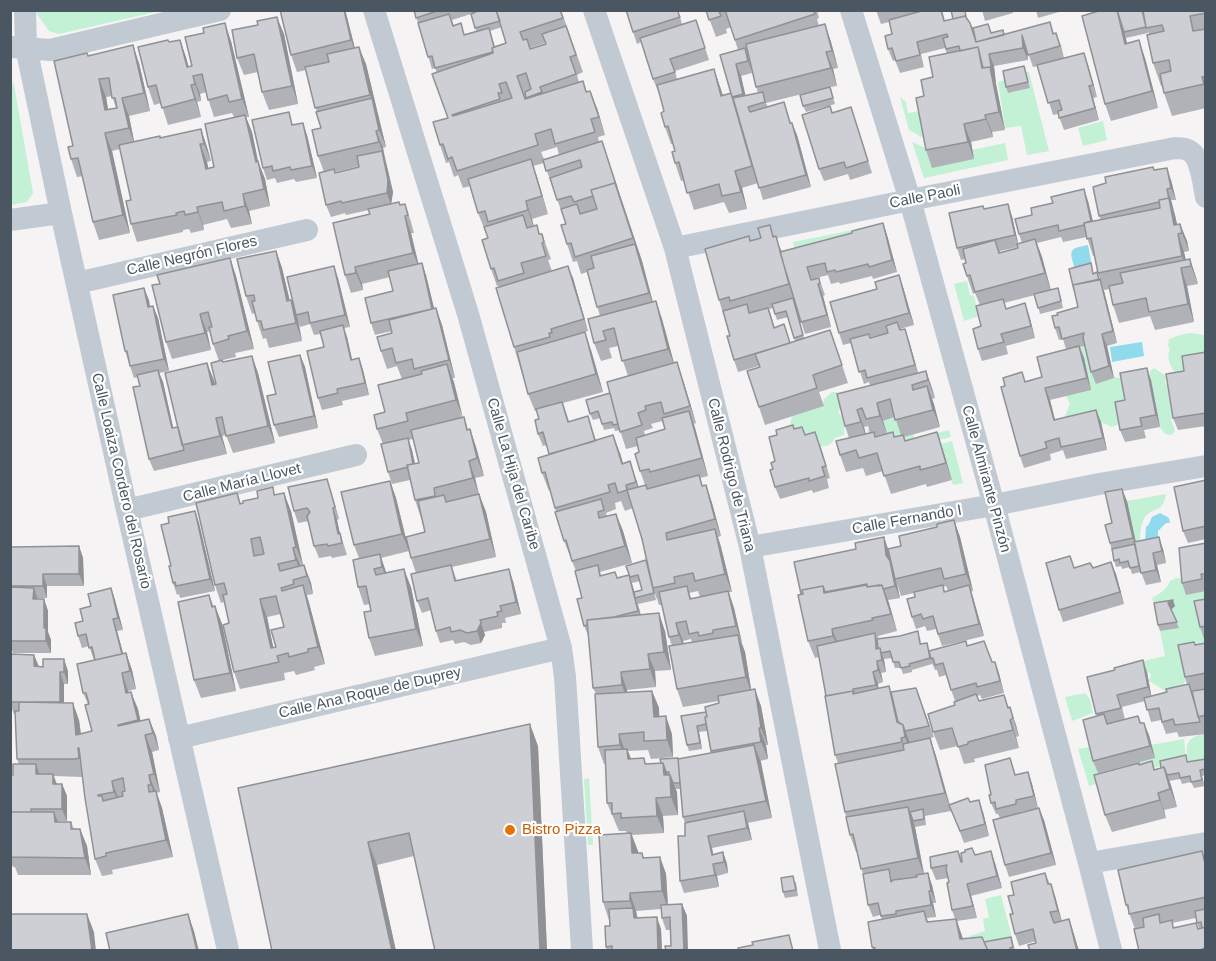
<!DOCTYPE html>
<meta charset="utf-8">
<style>
body{margin:0}
#map{position:relative;width:1216px;height:961px;overflow:hidden;background:#f5f3f3;font-family:Helvetica,sans-serif}
canvas{display:block}
.frame{position:absolute;inset:0;border:12px solid #4a5661;pointer-events:none}
</style>
<div id="map">
<canvas width="1216" height="961"></canvas>
<div class="frame"></div>
</div>
<script>
const ctx = document.querySelector('canvas').getContext('2d');
ctx.lineJoin = 'round';
function fill(path, color) { ctx.fillStyle = color; ctx.fill(path, 'evenodd'); }
function strokePath(path, color, width, dash) { ctx.strokeStyle = color; ctx.lineWidth = width; ctx.lineCap = dash ? 'butt' : 'round'; ctx.setLineDash(dash || []); ctx.stroke(path); }
function label(font, color, halo, rows, align = 'center') {
  ctx.font = font + ' Helvetica,sans-serif'; ctx.lineWidth = 4.5; ctx.setLineDash([]); ctx.textBaseline = 'middle'; ctx.strokeStyle = halo; ctx.fillStyle = color; for (const [text, x, y, turn = 0] of rows) {
    ctx.save(); ctx.translate(x, y); ctx.rotate((+turn || 0) * Math.PI / 180); ctx.textAlign = isNaN(turn) ? turn : align; if (halo) ctx.strokeText(text, 0, 0); ctx.fillText(text, 0, 0); ctx.restore();
  }
}
fill(new Path2D(`
 M36,11V10L160,11L59,34L49,31L37,14Z
 M1026,72H1029L1049,151L1027,155L1021,126L1005,128L998,82L1006,80L1009,93L1030,88Z
 M10,80L14,85L33,193L27,202L11,205Z
 M900,97L906,102L908,113L921,111L927,140L909,130Z
 M1103,121L1107,140L1083,146L1078,128Z
 M912,142L929,150L974,159L972,150L1005,143L1008,160L924,178Z
 M873,226L798,260L793,242Z
 M967,281L970,295L974,296L979,316L964,321L954,284Z
 M1191,333L1204,335L1205,337V365L1187,371L1174,372C1170,363 1166,359 1170,349L1168,346L1169,339L1183,334Z
 M1090,345L1110,376L1120,378L1124,382L1129,412L1121,423L1112,427L1101,422L1066,421L1065,416L1070,404L1066,396L1038,358Z
 M1154,368L1166,376L1165,383L1169,387L1170,399L1173,401L1175,411L1171,420L1175,431L1171,435C1165,435 1163,432 1160,427L1150,376V371Z
 M832,392H837L842,396L844,403L838,412C846,420 845,425 844,435L835,438C825,457 803,438 789,431L792,416L823,406L824,399Z
 M897,417L913,434L915,439L949,430L951,437L939,440L941,444L952,441L963,483L953,485L943,450L871,439L867,430L883,421Z
 M1166,494C1163,514 1153,506 1145,517C1138,528 1141,542 1139,554L1127,501Z
 M1176,578L1185,579L1189,594L1205,591V654L1185,663L1186,681L1178,689L1165,691L1149,681L1151,674L1147,672L1125,678L1122,666L1165,656L1160,631L1177,628L1157,609L1152,598C1160,594 1167,589 1170,581Z
 M1085,693L1090,699L1093,713L1072,721L1065,697Z
 M1205,734V765L1190,768C1185,750 1183,737 1205,734Z
 M1184,739L1186,759L1089,786L1078,749L1089,747L1098,773L1151,745Z
 M589,778L593,845H588L584,779Z
 M1001,895L1015,949L1007,950L972,946L970,936L985,931L983,919L989,917L985,899Z`), '#c3f1d5');
fill(new Path2D(`
 M1088,245L1092,266L1075,270C1070,250 1067,249 1088,245Z
 M1142,342L1144,356L1112,362L1110,347Z
 M1160,513L1169,518L1170,523H1166L1158,531V539L1145,541L1146,527L1149,524L1152,517Z`), '#90daee');
strokePath(new Path2D(`
 M25,10L26,47L61,213L127,510L228,950
 M374,10L468,314L561,648L565,677L582,950
 M594,10L675,248L750,547L830,950
 M851,10L910,200L994,505L1089,863L1111,950
 M12,47L50,50L220,10
 M10,220L61,213
 M675,248L910,200L1175,148C1179,148 1182,148 1185,149C1201,152 1203,183 1206,197
 M77,283L307,230
 M127,510L356,455
 M750,547L994,505L1099,484L1206,466
 M179,738L561,648
 M1089,863L1206,843`), '#c1cad2', 22);
fill(new Path2D(`
 M345,10L355,48L366,64L378,116L386,147L383,148L393,192L391,204L400,205L405,204L411,222L414,233H411L418,264L426,275L434,308H436L442,325L455,378H452L462,417H464L468,430L470,429L476,447L484,476L475,478L479,494L486,512L496,557L452,567L457,581H513L521,614L505,618L506,623H502V628L484,632L485,635L481,643L471,645L464,642L455,644L453,640L440,643L436,631L431,610L422,613L417,601L416,573L411,558L425,532L421,518L415,500L410,480L392,484L388,472L383,444L377,429L402,379L397,366L387,369L381,351L392,333V331L375,335L371,323L393,291L390,277L362,284L363,290L351,293L345,275L370,214L369,210L346,215L345,213L331,217L326,205L324,172L318,156L321,128L306,70L297,72L291,55ZM359,166V167L335,173V172ZM413,439L419,463H415L412,450L408,440Z
 M414,10H477V11L561,10L583,72L577,75L579,82L583,81L587,92L597,108L605,135L598,137L599,142L606,153L642,261L653,302L656,301L662,319L674,363L683,380L696,423L694,424L708,476L700,478L703,486L706,485L712,503L721,536L718,537L721,547L732,592H729L734,608L742,643L745,652L751,689L761,706L768,745H766L768,759L760,761L772,818L748,823L752,840L712,848L713,854L723,852L727,864L728,873L717,876L719,887L684,893L680,881L685,836V823L683,817L680,789H675L677,792L678,815L663,816L664,833L632,835L638,853H642L644,858L660,857L666,874L668,905L682,904L687,916L671,946V930H666L662,918L661,909L636,911L637,918L661,929L662,951H607L606,947L610,926L609,920L603,902L627,833L626,831H619L607,803L606,764H604L598,747L596,694L593,688L588,635L584,626L582,598L576,571L564,541L550,490L549,491L542,473L549,454L547,445L543,446L538,434L539,419L537,411H535L528,394L514,347L500,287V286H497L491,269L488,238L478,213L470,186L463,188L458,175L454,177L449,162L446,163L440,145L448,118L437,73L435,68L432,69ZM471,14L476,31L465,34L454,26L452,20ZM502,27L506,43L495,46L490,31ZM545,43L546,44L531,49L530,48ZM557,147L559,155L544,159L541,152ZM544,163L566,224L567,244L573,262L577,261L581,274L587,272L600,316L594,343L601,361L612,358L609,348L618,346L628,376L590,414L593,420L600,418L604,430L614,428L615,431L620,430L626,449L638,446L639,452L640,471L645,485L639,487L636,479L623,463L620,453L596,440L592,428L569,421L563,403L603,392L591,350L555,341L588,331L573,278L552,271L548,260L551,259L542,234H540L534,226L532,219L548,214L533,166ZM662,421L665,429L645,435L644,431L653,428L651,424ZM621,501L625,511L633,508L642,539L646,560L626,566L632,583L640,581L642,590L634,592L629,575L617,578L601,575L600,572L632,563L623,531L616,514L607,516L606,513L616,509L615,503ZM654,591L659,605H662L669,637L672,646L677,689L683,707L719,701V703L706,712L681,716L687,745L689,751L702,749L699,732L707,731L711,753L679,759L661,763L646,764L644,758L631,759L628,751L648,750L651,759L673,757L672,734L659,717V708L652,691L627,692V690L656,687L655,671L671,670L665,631L641,615L638,604L656,600ZM698,591L700,597L692,599L689,593ZM691,639L692,643L684,644L683,641Z
 M626,10H678L682,24L696,20L709,60L675,71L677,79L714,69L723,95L731,93L738,50L731,27L726,29L727,33L716,37L706,10H817L819,18L817,19L819,26L825,24L831,42L838,68L833,69L837,86L830,87L835,104L806,112L803,106L814,91L766,103L768,107L784,102L791,123L797,135L811,187L763,200L758,183L742,188L747,209L729,213L724,202L694,210L684,180L681,181L675,163V151L673,144H671L665,127L664,111L659,91H658L653,79L641,42L637,44ZM748,55L758,93L745,96L741,76L752,73Z
 M876,10H942L945,21L967,18L973,28L992,33L1004,35L1050,22L1054,34L1061,45L1064,58L1088,65L1097,97L1093,98L1099,120L1064,130L1058,114L1053,115L1038,66L1033,67L1027,50L1028,60L994,66L996,84L1005,130L992,132L993,137L971,142L974,159L932,168L926,150L924,96L933,77L947,54L945,48L921,54L924,67L900,73L895,60L893,61L888,49L892,34L889,22L881,24Z
 M982,10H1012L1013,13L985,21Z
 M1036,10H1059V12L1038,18Z
 M1117,10H1206V108L1172,116L1164,93L1162,86H1161L1153,63L1149,34L1148,31V33L1126,38L1127,44L1145,58L1158,108L1111,121L1105,104Z
 M284,34L298,104L269,110L262,92L258,72L244,75L237,58Z
 M180,40L189,67L192,66L231,41L249,117H246L252,132L258,162L265,179L270,206L249,211L252,224L231,228L227,219L203,225L204,230L191,233L189,229L183,230V232L137,242L131,224V200L120,149L112,151L130,233L99,240L93,222L83,176L77,177L71,159L88,56L139,63L150,111L129,116L134,141L161,138L201,129L207,147L211,161L207,162L208,168L214,167L234,117L232,113L214,117L206,92L200,94L201,101L197,102L201,117L168,125L161,103L154,105L148,87L169,42ZM112,96L116,108L108,109L106,97Z
 M1024,66L1030,88L1008,93L1006,87Z
 M830,106L833,113L855,119L872,173L850,180L848,174L824,181L819,169Z
 M294,125L307,135L317,178L296,182L294,179L277,183L275,178L267,180L263,168Z
 M1154,170L1171,180L1176,200H1171L1174,211L1177,224H1180L1187,241L1189,251L1184,252L1186,260L1190,259L1198,284L1187,286L1194,322L1155,330L1150,316L1119,323L1113,305L1110,289L1104,290L1098,273L1095,256H1093L1087,237L1063,242L1061,237L1037,243L1042,257L1051,290L1060,294L1063,308L1040,314L1035,295L1004,303L1006,309L1029,315L1035,338L1006,346L1008,354L982,361L978,349L981,326L980,305L975,293L973,294L967,276L965,259L961,260L957,248L983,206L984,209L1012,216L1018,244L1022,243L1019,234L1032,215L1053,203L1084,189L1088,201L1093,221L1101,220L1099,216ZM1018,247L1000,253V251Z
 M883,223L887,235L897,272L873,279L872,276L840,284L839,282L831,284L828,275L812,279L819,278L825,295L823,296L831,327L805,334L795,302H794L804,338L836,347L848,383L819,392L824,406L765,425L759,407V366L738,372L734,360L730,336L719,300L751,241L761,238L770,225L774,237L782,251L852,233ZM773,308L777,320L788,317L795,341L790,343L775,328L769,309Z
 M276,251L282,268L290,301L295,313L338,278L350,327L344,328L347,337L352,360L359,358L363,370L369,395L342,401L343,405L322,410L318,398L324,347L320,334L314,335L310,324L300,327L298,320L302,341L269,348L266,338L263,339L257,321L255,313L252,314L246,296Z
 M230,258L236,276L254,349L235,353L236,357L223,360V362L252,356L258,373L275,443L233,453L226,435L222,436L227,454L154,471L149,459L138,377L134,378L125,351L144,288L150,306H153L158,318L169,371L159,373L163,382L173,428L178,427L214,380L215,385L216,384L219,361L213,344L210,331L207,332L211,350L172,359L166,342L160,284Z
 M1097,272L1104,291L1117,343L1107,346L1114,378L1096,384L1091,372L1085,346L1080,347L1084,358L1091,390L1050,400L1055,420L1096,410L1101,422L1107,450L1066,459L1063,450L1050,454L1051,460L1024,468L1020,456L1025,381L1042,377L1066,349L1063,339L1059,340L1055,328L1058,315L1078,307L1094,273Z
 M903,287L914,325L900,329L909,341L918,373L926,371L935,398L932,399L940,427L904,437L905,441L937,432L952,480L927,487L926,484L891,494L883,471L866,476L863,468L846,472L840,455L849,438L845,426L870,385L869,382L864,384L851,343L843,345L839,333ZM888,333L871,338L870,337ZM895,417L901,435L894,437H876V436L887,433L883,421ZM868,426L870,433L866,434L864,427Z
 M1206,352V426L1178,430L1173,418L1184,371Z
 M300,355L305,367L318,428L279,437L274,425L276,394Z
 M1151,380L1160,427L1144,430L1146,438L1125,442L1120,430L1125,400Z
 M794,429L820,444L830,478L827,479L829,488L813,493L812,490L780,499L775,487L773,469L775,461Z
 M327,479L339,519L337,520L340,534L347,555L332,558L331,556L319,558L314,546L309,521L298,523L294,511Z
 M1206,480V539L1188,543L1183,531Z
 M390,481L396,498L409,551L381,558L386,573L411,587L423,646L375,656L369,638L371,611L370,604L364,605L358,587L359,558L354,545Z
 M273,487L275,495L291,511L303,565H300V566L304,565L311,583L313,594L307,595L325,664L314,667L315,670L296,675L294,671L284,673L285,680L240,689L234,672L229,623L224,602L221,603L215,585L237,493L241,504L258,498ZM281,614L284,627L276,647H273L267,617Z
 M1127,501L1136,542L1163,549L1166,563L1157,565L1161,582L1146,585L1141,572L1132,574L1130,567L1122,569L1121,566L1116,567L1110,543L1112,523Z
 M195,511L199,523L215,591L180,598L179,594L177,595L173,583L171,566L169,523Z
 M954,520L960,537L973,591L971,592L984,636L942,646L936,629L927,631L925,626L916,629L912,617L915,597L914,593L901,596L897,583L900,598L888,600L897,631L878,636L879,637L877,638V639L920,637L921,644L930,651L967,646L992,662H995L1004,693L982,699L980,695L977,696L979,701L1008,707L1016,725L1019,736L1016,737L1019,748L974,759L975,762L964,764L958,746L940,750L933,732L955,705V701L946,675L939,677L937,670H935L932,663V664L912,670V672L903,674L901,668H895L892,658L884,659L886,672L881,673L883,682L878,684V689L889,686L891,692L916,688L934,737L910,743L930,738L936,756L950,805L970,802L983,812L989,836L964,843L951,809V811L925,816L926,825L915,827L924,873L932,885L936,903H933L936,917L927,918L928,922L955,919L952,910L948,878L936,880L931,868L962,862L975,855L995,863L1002,888L971,896L977,918L957,921L963,939L984,942L1011,937L1015,951H873L872,947L882,919L880,915L873,917L868,905L863,874L857,852H856L850,835L845,812L838,763L835,755L826,696L819,657L815,658L808,641L801,594L856,549L884,537L888,549L890,560L892,568L901,546L937,527ZM946,586L948,591H945L943,587Z
 M1206,543V591L1186,595L1182,583Z
 M79,546L83,558L84,586H47V598H37L38,599H44L48,611V632L51,640V653H13L10,645V587Z
 M1074,568H1093L1116,574L1124,604L1063,622L1059,610Z
 M111,588L115,600L123,630L117,631L123,654L126,653L132,670L136,689L128,691L129,692L138,709L140,721L149,719L156,736L159,750L152,752L160,792L156,793L162,808L173,857L112,870L113,874L102,876L95,859L82,777L54,776L57,784H62L67,796V821H58V822H71L74,829H80L87,846L91,875H18L15,867H13L10,860V775H13L19,764L17,759L15,714H14L10,704V654L34,655L39,667L68,671V684H64V702L79,720L81,734L92,731L88,704L83,693L95,660H94L89,646L82,648L78,636L83,621L91,606Z
 M209,595L214,607L215,606L222,624L236,691L201,698L194,680Z
 M1206,599V639H1204L1200,627Z
 M1154,603L1175,606L1171,609L1179,628L1160,631L1158,625Z
 M1206,643V734L1179,737L1177,732L1166,734L1161,720L1151,722L1145,701L1122,707L1125,720L1138,716L1141,723L1149,735L1155,758L1098,773L1093,761L1097,716L1087,677L1147,672L1151,696L1167,692L1187,684L1185,677L1195,645Z
 M538,746L547,951H435L414,856L377,865L396,951H272L238,788Z
 M1206,759V775L1202,776L1205,786L1194,788L1191,782L1182,784L1180,779L1169,781L1177,807L1164,810L1166,818L1112,832L1105,815L1155,770Z
 M1028,772L1032,784L1038,808L1020,812V813L1044,820L1056,865L1009,877L1005,865L1000,818L998,814H996L991,803V795Z
 M1202,851L1206,861V951H1139L1135,929L1126,905ZM1196,918L1199,929H1198L1196,923L1174,928L1172,923Z
 M1045,873L1055,896L1062,921L1069,919L1079,951H1030L1036,943V941L1019,946L1015,934L1013,914L1014,895Z
 M796,882L798,896L785,898L783,892Z`), '#b0b2b7');
fill(new Path2D(`
 M344,10H345L346,13L357,57L351,40Z
 M1117,10L1122,24L1132,62L1125,44Z
 M277,17L284,34L298,104L292,86Z
 M225,23L231,41L249,117L242,99Z
 M825,24L831,42L838,68L832,51Z
 M1022,35L1026,47L1028,60L1023,48Z
 M180,40L186,57L193,85L187,67Z
 M1139,40L1145,58L1158,108L1152,91Z
 M133,45L139,63L150,111L144,93Z
 M359,47L366,64L386,147L379,130Z
 M745,48L749,60L752,73L748,61Z
 M826,52L833,69L837,86L831,68Z
 M1084,53L1088,65L1097,97L1093,85Z
 M989,54L994,66L996,84L1005,130L999,112L990,67Z
 M736,64L741,76L748,106L743,94Z
 M714,69L720,87L728,113L721,96Z
 M193,76L200,94L201,101L195,84Z
 M99,79L106,97L111,128L105,110Z
 M191,85L197,102L201,117L195,99Z
 M1089,86L1093,98L1099,120L1095,108Z
 M590,91L597,108L605,135L599,117Z
 M122,98L129,116L135,146L129,128Z
 M245,115L252,132L262,180L256,162Z
 M985,115L992,132L993,137L986,119Z
 M303,123L307,135L317,178L312,166Z
 M792,123L797,135L811,187L806,175Z
 M964,124L971,142L974,159L968,142Z
 M201,129L207,147L211,161L204,144Z
 M376,131L383,148L385,160L379,142Z
 M105,133L112,151L130,233L123,215Z
 M602,141L642,261L655,311L649,293L636,248Z
 M200,144L207,162L212,186L206,169Z
 M382,151L386,163L393,192L391,205L387,193Z
 M531,159L537,177L548,214L542,196Z
 M258,161L265,179L270,206L264,189Z
 M1167,168L1171,180L1176,200L1171,188Z
 M735,171L742,188L747,209L741,192Z
 M1084,189L1088,201L1096,235L1091,223Z
 M1167,189L1171,200L1174,211L1169,199Z
 M243,194L249,211L252,224L245,206Z
 M1169,198L1175,215L1179,234L1174,225Z
 M526,201L532,219L534,228L528,210Z
 M1008,204L1012,216L1019,247L1015,235Z
 M197,207L203,225L204,230L198,212Z
 M405,216L411,233L420,270L413,253Z
 M883,223L887,235L897,272L892,260Z
 M1180,224L1187,241L1189,251L1182,233Z
 M1178,234L1184,252L1187,267H1186L1182,256Z
 M1035,239L1042,257L1051,291L1045,273Z
 M276,251L282,268L294,319L287,301Z
 M230,258L236,276L254,349L247,331Z
 M1190,259L1196,277L1198,284L1191,266Z
 M422,263L426,275L437,321L432,309Z
 M334,266L338,278L350,327L345,315Z
 M568,266L573,278L588,331L584,319Z
 M355,267L362,284L363,290L356,273Z
 M1181,268L1187,286L1194,322L1188,304Z
 M899,275L903,287L914,325L909,313Z
 M1100,279L1104,291L1117,343L1113,331Z
 M818,284L823,296L831,327L827,315Z
 M144,288L149,300L152,319L148,307Z
 M291,300L298,320L302,341L296,323Z
 M656,301L662,319L675,367L668,349Z
 M1025,303L1029,315L1035,338L1031,326Z
 M153,306L158,318L169,371L164,359Z
 M436,308L442,325L455,378L449,360Z
 M200,314L207,332L211,350L205,333Z
 M343,325L347,337L355,372L351,360Z
 M905,329L909,341L919,377L915,365Z
 M585,332L591,350L603,392L596,374Z
 M1102,334L1107,346L1114,378L1109,366Z
 M1079,346L1084,358L1091,390L1087,378Z
 M300,355L305,367L318,428L314,416Z
 M252,356L258,373L275,443L268,426Z
 M359,358L363,370L369,395L365,383Z
 M677,362L683,380L696,423L690,406Z
 M207,363L214,380L219,403L212,385Z
 M447,364L454,382L463,418L456,400Z
 M1147,368L1151,380L1160,427L1156,415Z
 M158,370L163,382L176,440L172,428Z
 M926,371L932,388L935,398L928,380Z
 M927,386L934,404L940,427L933,410Z
 M1045,388L1050,400L1058,432L1054,420Z
 M877,403L887,433L880,416Z
 M857,410L864,427L867,440Z
 M1096,410L1101,422L1107,450L1103,438Z
 M689,411L695,428L708,476L702,458Z
 M216,418L222,436L227,454L220,436Z
 M470,429L476,447L484,476L477,458Z
 M937,432L943,450L952,480L946,463Z
 M613,435L620,453L628,481L622,464Z
 M408,438L412,450L418,478L414,466Z
 M469,461L475,478L479,496L473,478Z
 M630,461L636,479L642,499L636,482Z
 M327,479L331,491L339,519L335,507Z
 M390,481L396,498L409,551L402,534Z
 M706,485L712,503L721,536L715,519Z
 M1122,489L1127,501L1142,571L1133,538Z
 M284,493L291,511L303,565L296,547Z
 M479,494L486,512L496,557L490,539Z
 M333,508L337,520L340,534L347,555L341,536L342,546L338,534Z
 M195,511L199,523L215,591L210,579Z
 M616,514L623,531L632,563L625,546Z
 M954,520L960,537L973,591L966,574Z
 M715,529L721,547L732,592L725,574Z
 M884,537L888,549L891,567L886,555Z
 M1159,537L1163,549L1166,563L1162,551Z
 M79,546L83,558L84,586L79,574Z
 M293,548L300,565L302,577L296,560Z
 M1153,553L1157,565L1161,582L1156,570Z
 M380,554L386,572L389,585L382,567Z
 M890,561L894,573L900,598L895,586Z
 M1111,562L1116,574L1124,604L1120,592Z
 M304,565L311,583L313,594L307,576Z
 M404,569L411,587L423,646L416,629Z
 M509,569L513,581L521,614L516,602Z
 M43,574L47,586V598L43,586Z
 M629,575L633,587L636,598H635L643,623L638,611Z
 M303,585L309,603L325,664L318,647Z
 M882,585L889,603L897,631L891,614Z
 M969,585L973,597L984,636L979,624Z
 M34,588L38,600L33,599Z
 M111,588L115,600L123,630L118,618Z
 M728,591L734,608L742,643L736,626Z
 M44,599L48,611V632L51,640V653L46,641L44,628Z
 M260,599L267,617L277,665L271,648Z
 M1173,600L1175,606L1171,610L1168,603Z
 M215,606L222,624L236,691L230,673Z
 M659,613L665,631L671,670L664,652Z
 M113,619L117,631L127,667L122,655Z
 M480,620L485,635L481,643L477,631Z
 M676,623L683,641L685,652L679,635Z
 M832,629L839,646L840,653L833,636Z
 M738,635L745,652L752,695L746,677Z
 M880,648L884,660L886,672L882,660Z
 M126,653L132,670L136,689L130,671Z
 M648,654L655,671L656,687L650,669Z
 M34,655L39,667L34,666Z
 M64,659L68,671V684L64,672Z
 M1143,660L1147,672L1152,699L1148,687Z
 M877,661L881,673L883,682L878,670Z
 M995,662L999,673L1004,693L1000,681Z
 M60,672L64,684V715L60,703Z
 M621,672L627,690L628,702L622,685Z
 M873,672L878,684L880,697L876,685Z
 M122,673L128,691L133,711L126,693Z
 M755,689L761,706L768,745L761,728Z
 M652,691L659,708L660,735L654,717Z
 M131,692L138,709L144,737L138,720Z
 M73,703L79,720L83,752L76,735Z
 M1010,707L1016,725L1019,736L1013,718Z
 M666,716L672,734L673,757L667,740Z
 M149,719L156,736L159,750L153,733Z
 M1010,720L1016,737L1019,748L1013,730Z
 M1144,723L1149,735L1155,758L1150,746Z
 M530,724L538,746L547,951H540Z
 M903,725L910,743L912,755L905,737Z
 M697,726L699,732L702,749L700,743Z
 M759,728L766,745L768,759L761,742Z
 M619,734L625,751L626,763L620,745Z
 M145,735L152,752L160,792L154,774Z
 M930,738L936,756L951,811L945,793Z
 M754,745L761,762L772,818L766,801Z
 M627,749L634,766L628,759Z
 M663,763L670,781L664,775Z
 M36,764L40,776L36,774Z
 M1164,767L1171,785L1177,807L1170,789Z
 M1028,772L1032,784L1038,808L1034,796Z
 M53,774L57,786L53,784Z
 M149,775L156,793L157,802L151,785Z
 M670,775L677,792L678,815L671,797Z
 M112,781L118,798L121,809L114,792Z
 M62,784L67,796V821L62,809Z
 M156,791L162,808L173,857L166,840Z
 M1158,793L1164,810L1166,818L1160,800Z
 M656,798L663,816L664,833L657,816Z
 M979,800L983,812L989,836L985,824Z
 M908,807L915,827L924,875L918,858Z
 M1039,808L1044,820L1056,865L1051,853Z
 M744,811L748,823L752,840L747,828Z
 M54,812L61,829L55,822Z
 M80,829L87,846L91,875L85,858Z
 M631,833L638,851L639,871L632,853Z
 M708,836L712,848L715,864L712,855Z
 M368,842L377,865L396,951H392Z
 M991,851L995,863L1002,888L997,876Z
 M723,852L727,864L728,873L724,862Z
 M660,857L666,874L668,909L662,891Z
 M713,864L717,876L719,887L715,875Z
 M928,873L932,885L936,903L931,891Z
 M967,884L971,896L977,918L973,906Z
 M1051,884L1055,896L1062,923L1058,911Z
 M929,891L933,903L936,917L931,905Z
 M630,893L636,911L638,920L634,918L633,910L630,901Z
 M682,904L687,916L688,951H684Z
 M87,914L94,932L96,951H92Z
 M188,914L194,931L199,951H197Z
 M657,917L661,929L662,951H658Z
 M956,919L962,936L966,951L960,939Z
 M1069,919L1073,931L1079,951H1077Z`), '#909195');
const building = new Path2D(`
 M280,10H344L351,40L291,55Z
 M414,10H440L416,18Z
 M480,10H496L500,21L475,28L471,14Z
 M496,10H560L563,18L520,32L523,40L527,39L530,49L546,44L542,34L566,26L576,55L570,57L576,74L540,87L542,92L526,98L525,92L531,89L526,73L517,76L525,99L583,81L586,92L590,91L599,117L591,119L595,132L555,144L551,129L535,134L538,145L457,171L452,157L448,159L443,144L440,145L433,122L448,118L432,74L493,53L492,48L506,43ZM506,82L512,98L453,116L452,115L500,99L498,93H502L499,84Z
 M626,10H677L680,17L633,32Z
 M706,10H722L719,11L721,16L709,20Z
 M725,10H814L815,14L735,40Z
 M925,10H941L944,21L965,16L970,23L976,42L1050,22L1053,34L1056,33L1060,46L1028,55L1022,35L1023,48L989,54L992,72L990,67L983,68L978,47L960,51L959,46L946,49L943,38L948,37L947,34L917,42L920,55L896,61L892,48L888,49L885,36L892,34L889,20Z
 M951,10H965L966,17L965,16L953,19Z
 M1102,10H1117L1125,44L1139,40L1152,91L1105,104L1082,16Z
 M1117,10H1142L1146,27L1124,32Z
 M1143,10H1205L1206,13L1190,16L1193,31L1206,29V76L1202,77L1204,84L1164,93L1160,74L1171,71L1169,60L1153,63L1147,35L1164,31L1162,25L1146,28Z
 M449,14L453,26L461,23L464,35L489,28L494,47L492,48L493,52L435,68L432,56L428,57L418,23Z
 M277,17L292,86L262,92L254,54L237,58L232,30L258,25L257,21Z
 M696,20L705,48L670,59L675,72L653,79L640,38Z
 M225,23L242,99L229,102L227,95L208,100L202,74L193,76L195,84L191,85L195,99L162,108L156,85L148,87L138,47L168,40L169,42L180,40L187,67L192,66L185,37L204,33L203,28Z
 M825,24L832,51L826,52L831,68L756,87L746,44Z
 M988,24L991,33L1003,30L1004,35L976,42L973,28Z
 M133,45L144,93L122,98L129,128L105,133L123,215L93,222L78,158L71,159L68,147L73,146L54,61L87,53L88,56ZM109,78L112,98H115L117,108L105,110L99,79Z
 M359,47L370,95L315,108L305,67L329,62L327,54Z
 M978,47L982,68L990,67L999,112L985,115L986,119L964,124L968,142L926,150L916,98L924,96L921,80L933,77L929,57Z
 M745,48L748,61L736,64L743,94L732,97L720,55Z
 M1084,53L1093,85L1089,86L1095,108L1059,118L1058,111L1062,110L1059,100L1048,103L1037,65Z
 M1024,66L1028,82L1006,87L1003,71Z
 M714,69L721,96L731,93L752,166L735,171L741,192L722,196L719,184L687,193L679,162L675,163L672,152L675,151L668,126L665,127L661,113L664,111L657,85Z
 M830,87L833,98L803,106L800,95Z
 M763,92L765,102L748,107L750,112L784,102L790,123H792L806,175L759,188L733,98Z
 M372,98L379,130L376,131L379,142L318,156L312,130L321,128L316,112Z
 M830,106L832,113L851,107L868,161L846,168L844,162L819,169L802,115Z
 M289,112L292,125L303,123L312,166L291,170L290,167L273,171L272,166L263,168L252,120Z
 M245,115L256,162L258,161L264,189L243,194L245,206L224,211L222,202L197,207L198,212L185,215L184,211L176,213L177,215L131,224L126,201L131,200L119,145L160,136V138L201,129L204,144H200L206,169L214,167L205,124Z
 M602,141L617,188L615,183L591,190L593,196L574,202L571,196L557,200L550,178L582,167L580,160L546,171L543,160Z
 M382,151L388,180L387,193L342,203L341,201L326,205L319,173L334,169L335,173L359,167L357,156Z
 M531,159L542,196L526,201L528,210L488,222L485,211L478,213L468,179Z
 M1153,167L1154,170L1167,168L1171,188L1167,189L1169,199V198L1159,200V202L1099,216L1093,187L1106,183L1105,177Z
 M615,183L633,238L575,257L571,243L567,244L561,225L566,224L561,209L577,204L580,214L597,209L591,190Z
 M1084,189L1091,221L1084,223V225L1059,231L1058,225L1019,234L1015,219L1032,215L1031,208L1053,203L1051,197Z
 M1169,198L1174,225L1180,224L1182,233L1178,234L1182,256L1098,273L1091,238L1087,239L1084,223L1160,208L1159,200Z
 M399,202L400,205L405,204L408,215L405,216L413,253L355,267L356,273L345,275L333,223L370,214L368,209Z
 M1008,204L1015,235L957,248L949,213L983,206L984,209Z
 M523,215L527,228L537,225L539,234H542L544,242L542,243L546,256L521,263L524,273L498,281L494,268L491,269L482,240L488,238L484,227Z
 M883,223L892,260L869,267L868,264L836,272L835,270L827,272L825,263L807,267L811,280L819,278L820,284H818L827,315L801,322L780,252L852,233V231Z
 M770,225L773,237L776,236L789,284L730,301L729,297L719,300L705,249L749,236L750,241L761,238L758,228Z
 M1035,239L1045,273L975,292L970,275L967,276L963,264L966,263L963,249L995,240L999,253L1018,248L1017,244Z
 M635,244L649,293L597,307L587,270L594,268L591,256Z
 M276,251L287,301L291,300L296,323L263,330L261,321H257L252,301H255L254,295L246,296L237,259Z
 M230,258L247,331L228,336L229,339L213,344L209,327H212L208,312L200,314L205,333L166,342L152,285L160,284L157,275Z
 M1190,259L1191,266L1181,268L1188,304L1149,312L1146,298L1113,305L1109,286L1123,283L1120,273Z
 M422,263L432,309L371,323L365,298L393,291L388,271Z
 M1091,263L1093,274L1097,272L1099,280L1073,285L1074,290L1069,269Z
 M334,266L345,315L310,323L308,312L296,315L287,277Z
 M568,266L584,319L551,329L552,333H549L550,337L514,347L496,288Z
 M899,275L909,313L839,333L830,302L877,289L875,282Z
 M1100,279L1113,331L1102,334L1109,366L1091,372L1083,338L1084,333L1062,339L1059,327L1055,328L1052,316L1058,315L1057,313L1078,307L1073,285Z
 M144,288L148,307L153,306L164,359L130,366L127,351H125L113,295Z
 M1058,288L1061,301L1038,308L1034,294Z
 M793,298L803,335L794,338L786,311L775,314L772,304Z
 M1003,299L1006,309L1025,303L1031,326L1001,334L1004,342L978,349L973,329L981,326L976,306Z
 M656,301L668,349L622,361L614,328L603,331L606,340L594,343L588,319Z
 M747,304L749,313L768,308L774,328L784,324L790,343L734,360L727,336H730L723,311Z
 M436,308L449,360L414,369L412,359L396,363L392,348L381,351L377,337L392,333L389,320Z
 M897,322L900,330L905,329L915,365L867,378L865,370L859,372L850,339L869,334L870,338L888,333L886,326Z
 M343,325L351,360L359,358L365,383L337,389L338,393L318,398L307,351L324,347L320,331Z
 M830,330L842,365L813,375L817,388L759,407L747,371L760,367L755,354Z
 M585,332L596,374L528,394L517,352Z
 M1079,346L1087,378L1045,388L1054,420L1096,410L1103,438L1061,447L1059,438L1045,442L1047,448L1020,456L1001,387L1005,386L1003,378L1022,372L1025,382L1042,377L1037,357Z
 M1206,352V413L1173,418L1166,374L1184,371L1182,356Z
 M300,355L314,416L274,425L267,396L276,394L268,362Z
 M252,356L268,426L226,436L222,417L216,418L220,436L182,445L165,373L207,363L212,385L216,384L211,363L222,360L223,362Z
 M677,362L690,406L664,414L661,402L645,406L646,410L638,413L642,425L620,432L607,382Z
 M447,364L456,400L406,413L408,421L377,429L374,415L385,412L378,385L422,374L421,371Z
 M1147,368L1156,415L1140,418L1142,426L1120,430L1115,402L1125,400L1120,373Z
 M158,370L172,428L178,427L184,450L149,459L133,387L140,386L137,375Z
 M926,371L928,380L912,385L913,390L927,386L933,410L895,420L890,399L877,403L880,416L866,419L862,408L857,410L861,422L845,426L837,394Z
 M610,393L618,424L613,425L612,422L602,424L598,411L590,414L586,400Z
 M562,402L568,422L588,416L595,441L549,454L543,432L538,434L535,420L539,419L536,409Z
 M689,411L702,458L650,472L649,469L640,471L635,454L639,452L636,438L665,429L662,418Z
 M464,417L467,430L470,429L477,458L469,461L473,478L434,488L435,496L415,500L407,465L419,463L411,430Z
 M793,425L794,429L802,427L805,435L815,432L826,466L822,467L825,476L809,481V478L775,487L770,470L773,469L771,463L775,461L769,437L777,435L776,430Z
 M874,432L875,437L893,432L894,437L903,435L905,441L937,432L946,463L920,470V466L884,476L877,453L859,458L856,450L840,455L836,441Z
 M613,435L622,464L630,461L636,482L626,485L627,490L618,493L615,483L608,485L610,492L555,508L545,472L542,473L538,458Z
 M408,438L413,464L407,465L408,467L388,472L381,444Z
 M699,475L702,486L706,485L715,519L666,533L667,540L715,529L725,574L695,581L693,573L674,577L675,583L653,588L642,539L627,490L646,485L647,489Z
 M327,479L335,507L333,508L338,534L340,533L342,543L328,546L327,544L314,546L307,516L310,512L307,508L294,511L288,487Z
 M1206,480V526L1183,531L1174,487Z
 M390,481L402,534L354,545L341,492Z
 M273,487L274,495L284,493L296,547L293,548L296,560L278,564L280,571L304,565L307,576L293,580L294,584L281,588L282,591L303,585L318,647L308,649V652L289,657L288,653L277,656L279,662L234,672L223,625L229,623L223,595L227,594L224,583L215,585L196,503L237,493L240,504L243,503V501L258,498L257,491ZM260,537L264,554L254,556L251,539ZM276,596L284,627L271,630L276,647L271,648L260,599Z
 M1122,489L1133,538L1110,543L1105,525L1112,523L1105,492Z
 M479,494L490,539L411,558L406,537L425,532L418,501L444,495L446,502Z
 M601,499L604,510L598,512L599,518L616,514L625,546L572,561L566,540L564,541L555,512Z
 M195,511L210,579L176,586L175,582L173,583L169,566H171L161,525L169,523L168,517Z
 M954,520L966,574L944,579L941,568L895,579L888,549L901,546L899,536L937,527V524Z
 M884,537L886,555L890,561L895,586L883,589L882,585L879,586V585L867,587V584L825,592L823,586L802,590L803,594H801L794,562L856,549L855,543Z
 M1159,537L1162,551L1153,553L1156,570L1141,573L1134,542Z
 M1206,543V574H1201L1202,579L1182,583L1179,548Z
 M1135,544L1139,566L1130,568L1128,561L1120,563L1119,559L1114,561L1112,549Z
 M79,546V574H43V586H11V547Z
 M380,554L382,567L374,569L376,575L404,569L416,629L369,638L364,612L371,611L366,586L358,587L353,560Z
 M1070,556L1074,568L1090,563L1093,568L1111,562L1120,592L1059,610L1046,563Z
 M646,560L654,593L635,598L634,592L642,590L638,575L630,577L626,566Z
 M451,565L455,581L509,569L516,602L500,606L502,611L497,612L498,616L480,620L481,623L477,631L467,633L460,630L451,632L450,627L436,631L428,598L417,601L411,574Z
 M598,565L600,576L615,572L617,578L629,575L638,611L614,617L587,620V625L584,626L577,599L582,598L575,571Z
 M866,585L867,587L882,585L891,614L872,618L873,620L832,629L833,636L808,641L798,595L803,594L802,590L823,586L824,593Z
 M943,585L944,592L969,585L979,624L938,634L933,616L923,619L921,614L912,617L907,599L915,597L914,592Z
 M687,586L690,599L728,591L736,626L713,630V633L699,636L698,632L689,634L686,621L676,623L679,635L669,637L659,592Z
 M10,587L34,588L33,599H44V628H46V641H10Z
 M111,588L118,618L113,619L122,654L95,660L92,647L89,648L86,634L78,636L75,623L83,621L80,609L91,606L88,594Z
 M209,595L212,607L215,606L230,673L194,680L178,602Z
 M1206,599V626L1200,627L1194,601Z
 M1173,600L1168,603L1177,622L1158,625L1154,603Z
 M659,613L664,652L648,654L650,669L621,672L622,685L593,688L587,620Z
 M918,631L920,644L927,643L930,658L909,664L910,666L901,668L899,662H893L890,651L881,653L880,648H878L877,639L900,636Z
 M875,633L876,647V649L880,648L882,660L877,661L878,670L873,672L876,685L853,689L854,694L853,691L826,696L817,646Z
 M738,635L746,677L677,689L669,646Z
 M966,641L967,646L984,641L992,662H995L1000,681L977,687L976,683L951,690L943,663L935,665L933,658L931,659L929,651Z
 M1194,642L1195,645L1206,643V673L1185,677L1178,645Z
 M126,653L130,671L122,673L126,693L131,692L138,720L118,725V726L149,719L153,733L145,735L154,774L149,775L151,785H148L149,792L156,791L166,840L106,853V856L95,859L85,798L79,748H78L79,758L75,759H17L15,711H19V702L73,703L76,735L92,731L85,705L89,704L86,693H83L77,664ZM123,778L125,791L122,792L123,796L103,801L102,796H98V795L114,792L112,781Z
 M10,654L34,655V666L43,667V659H64V672H60V702H10Z
 M1143,660L1148,687L1117,695L1121,708L1096,714L1087,677L1115,670L1114,668Z
 M1189,684L1200,722L1175,725L1173,719L1162,722L1159,708L1147,710L1144,698L1167,692L1166,689Z
 M889,686L897,722L903,725L905,737L901,738L902,742L835,755L825,696L853,691V694Z
 M916,688L929,726L905,731L903,725L898,722L891,692Z
 M755,689L761,728H759L761,742L711,751L705,717H707L705,707L719,703L718,696Z
 M1206,689V715L1198,717L1192,691Z
 M652,691L654,717L666,716L667,740L644,741V732L619,734L620,745L598,747L595,694Z
 M976,694L979,701L1004,695L1008,708L1010,707L1013,718L1010,720L1013,730L968,742V744L958,747L952,728L933,732L928,714L955,705L954,702Z
 M706,712L707,717H705L706,724L697,726L700,743L687,745L681,716Z
 M1104,714L1107,724L1138,716L1140,723H1144L1150,746L1093,761L1083,720Z
 M530,724L540,951H435L409,833L368,842L392,951H272L238,788Z
 M930,738L945,793L845,812L835,764L904,750L903,744Z
 M754,745L766,801L683,817L678,759Z
 M627,749L628,759L644,758L645,764L663,763L664,775H670L671,797L656,798L657,816L621,818V813L612,814V803H607L605,750Z
 M1186,755L1187,762L1206,759V769L1200,770L1202,780L1191,782L1190,776L1180,778L1179,773L1167,775L1164,767L1161,768L1160,761Z
 M678,758L680,783H673L670,775H669V772H666L663,763H661L660,759Z
 M1010,758L1015,775L1028,772L1034,796L1016,800V804L996,809L995,802L991,803L989,795H991L985,765Z
 M1152,761L1154,770L1164,767L1170,789L1158,793L1160,800L1105,815L1094,775L1139,763V765Z
 M13,764H36V774H53V784H62V809H31V812H10V775H13Z
 M968,798L970,802L979,800L985,824L960,831L949,805Z
 M908,807L918,858L861,869L853,834L850,835L846,817Z
 M1039,808L1051,853L1005,865L993,820Z
 M923,809L924,819L913,821L910,812Z
 M744,811L747,828L708,836L712,855L723,852L724,862L713,864L715,875L680,881L678,836H685V823Z
 M10,812H54L55,822H71V829H80L85,858L11,857Z
 M631,833L632,853H642L643,858L660,857L662,891L630,893V901L603,902L599,835Z
 M972,848L975,855L991,851L997,876L967,884L973,906L952,910L947,883L949,882L946,869L947,865L931,868L930,857L958,851L961,862H962L961,853L965,852V850Z
 M1202,851L1206,868V897L1129,914L1128,905H1126L1118,870Z
 M889,869L891,882L893,880L917,877L916,875L928,873L931,891H929L931,905L896,911V914L881,916L878,903L868,905L863,874Z
 M1045,873L1048,884H1051L1058,911L1050,912L1054,923L1069,919L1077,951H1030L1028,945L1036,943L1033,929L1015,934L1010,914H1013L1008,896L1014,895L1011,882Z
 M793,876L796,890L783,892L781,878Z
 M682,904L684,951H666L665,946H671L670,917L662,918L661,905Z
 M633,908L634,918L657,917L658,951H612V946L606,947L605,926H610L609,909Z
 M1206,909V927L1202,928L1201,922L1197,923L1195,911Z
 M924,911L927,922L956,919L960,939L982,937L988,951H875V948L872,947L868,922Z
 M10,914H87L92,951H10Z
 M188,914L197,951H110L106,933Z
 M1159,914L1160,923L1172,920L1173,928L1196,923L1198,929L1206,927V948L1202,949V951H1139L1134,929L1144,927L1143,918Z
 M789,935L793,951H738V948L753,945L752,942Z
 M1011,937L1013,947L1010,948L1011,951H988L984,942Z`);
fill(building, '#cdcfd5');
strokePath(building, '#909195', 1.5);
for (const [x, y, r, color] of [
 [510,830,6,"#e8710a"]
]) { const dot = new Path2D(); dot.arc(x, y, r, 0, 2 * Math.PI); ctx.fillStyle = color; ctx.fill(dot); strokePath(dot, '#fff', 2); }
label('15px', '#4a5661', '#fff', [
 ["Calle Paoli",925,197,-11],
 ["Calle Negrón Flores",192,256,-13],
 ["Calle La Hija del Caribe",513,474,74],
 ["Calle Rodrigo de Triana",731,475,76],
 ["Calle Almirante Pinzón",986,479,75],
 ["Calle Loaiza Cordero del Rosario",121,481,77],
 ["Calle María Llovet",242,483,-14],
 ["Calle Fernando I",907,520,-10],
 ["Calle Ana Roque de Duprey",370,693,-13]
]);
label('15px', '#c56008', '#fff', [
 ["Bistro Pizza",522,830]
], 'left');
</script>
